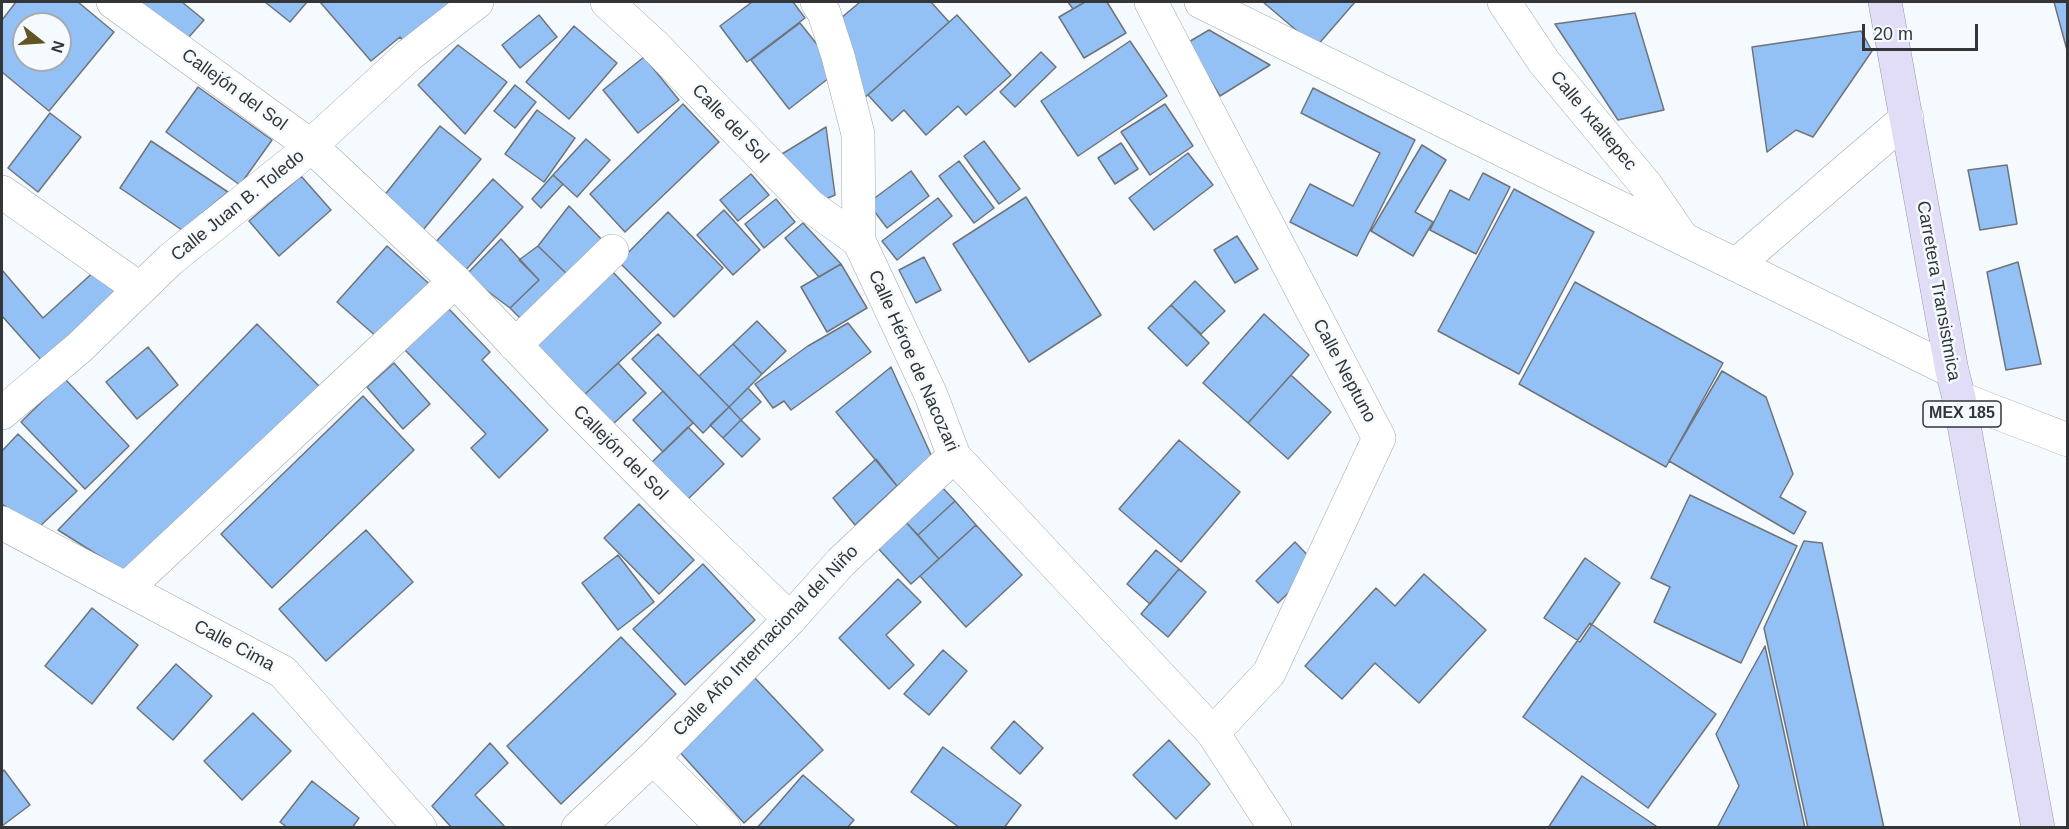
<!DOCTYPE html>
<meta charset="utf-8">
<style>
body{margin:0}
#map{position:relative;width:2069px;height:829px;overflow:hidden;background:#f5faff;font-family:Arial,sans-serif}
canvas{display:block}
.frame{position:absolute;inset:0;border:3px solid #333537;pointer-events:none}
.north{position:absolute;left:12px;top:12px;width:60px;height:60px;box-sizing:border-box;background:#f5faff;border:2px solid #a7abaf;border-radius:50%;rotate:107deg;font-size:16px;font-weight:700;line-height:24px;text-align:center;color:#333537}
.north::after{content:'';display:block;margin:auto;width:21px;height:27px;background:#625522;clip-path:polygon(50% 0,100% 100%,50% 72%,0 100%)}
.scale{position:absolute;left:1862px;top:24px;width:116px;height:27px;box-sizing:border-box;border:3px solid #333537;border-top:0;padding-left:8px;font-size:18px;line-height:21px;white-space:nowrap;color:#333537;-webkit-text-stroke:4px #f5faff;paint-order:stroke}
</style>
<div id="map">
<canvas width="2069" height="829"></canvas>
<div class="frame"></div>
<div class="north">N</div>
<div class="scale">20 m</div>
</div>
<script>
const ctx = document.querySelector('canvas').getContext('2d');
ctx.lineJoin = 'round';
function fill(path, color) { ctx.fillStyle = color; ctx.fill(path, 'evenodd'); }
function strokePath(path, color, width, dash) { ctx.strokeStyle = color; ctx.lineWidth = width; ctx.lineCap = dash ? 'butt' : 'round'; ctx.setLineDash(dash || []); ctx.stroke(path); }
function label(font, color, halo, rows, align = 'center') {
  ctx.font = font + ' Arial,sans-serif'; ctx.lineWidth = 5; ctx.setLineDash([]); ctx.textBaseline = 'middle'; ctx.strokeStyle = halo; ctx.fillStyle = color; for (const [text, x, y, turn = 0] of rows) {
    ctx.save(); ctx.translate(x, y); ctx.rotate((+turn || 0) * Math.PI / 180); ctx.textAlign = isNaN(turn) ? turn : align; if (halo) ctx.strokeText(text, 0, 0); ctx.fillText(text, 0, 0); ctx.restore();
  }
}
const building = new Path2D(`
 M16,2H78L114,32L49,111L2,72V20ZM24,24H60V60H24Z
 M131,2H182L204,20L181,46Z
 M265,2H307L290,22Z
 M320,2H451L404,42L400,37L371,61Z
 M752,2H793L805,18L747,62L720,26Z
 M860,2H931L949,22L861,101L841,18Z
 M1068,2H1085L1073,9Z
 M1085,2H1107L1126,33L1084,58L1059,17Z
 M1263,2H1355L1316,47Z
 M2054,2H2068V54Z
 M1635,13L1664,110L1618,120L1555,24Z
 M539,15L557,37L520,68L502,45Z
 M957,15L1011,75L966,115L958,106L926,135L904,110L892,121L868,95Z
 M800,23L838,71L789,109L751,60Z
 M574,26L617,63L569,119L526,82Z
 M1209,30L1270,65L1220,96L1187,43Z
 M1861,31L1872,51L1813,137L1796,130L1767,152L1752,47Z
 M1130,41L1167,96L1078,156L1041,101Z
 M458,45L507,82L465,134L418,85Z
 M1041,52L1056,67L1015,107L1000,92Z
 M644,57L679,100L638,133L603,90Z
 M515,85L536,102L515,128L494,111Z
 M198,87L272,140L240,185L166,132Z
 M1313,88L1415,140L1357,256L1290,222L1310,184L1353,206L1380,153L1301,113Z
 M683,104L719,142L625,232L590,194Z
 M1165,104L1193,146L1150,175L1121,132Z
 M537,110L575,138L544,182L505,154Z
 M50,113L81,137L38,192L8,168Z
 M440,126L481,159L419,235L379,202Z
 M826,127L835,195L814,204L782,154Z
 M586,139L610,160L577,197L553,175Z
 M151,141L228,192L182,230L120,188Z
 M984,141L1020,189L999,204L964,156Z
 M1121,143L1138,169L1115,184L1098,158Z
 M1422,145L1446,160L1415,212L1433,222L1413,256L1371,231Z
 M1188,153L1213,185L1154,230L1129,198Z
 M959,161L994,208L974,223L939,176Z
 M2007,165L2017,224L1980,230L1968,170Z
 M911,171L929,196L887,228L868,203Z
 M1483,173L1510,187L1476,254L1430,230L1450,190L1469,200Z
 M751,174L769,195L738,221L720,200Z
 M553,175L563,184L541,208L532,199Z
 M301,176L331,210L279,256L249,221Z
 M493,179L523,207L463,273L433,245Z
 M1514,189L1594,232L1519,374L1438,331Z
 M1026,197L1101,315L1029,362L953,244Z
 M938,198L952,216L897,260L882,241Z
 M776,199L795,222L764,248L745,224Z
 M569,206L610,248L572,279L538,246Z
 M724,210L760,250L733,275L697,235Z
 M668,212L723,268L674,317L619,262Z
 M803,223L841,264L819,277L785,238Z
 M1237,236L1258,269L1235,283L1214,250Z
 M501,239L539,280L510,308L466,275Z
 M387,246L435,289L386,345L337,302Z
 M538,246L572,279L529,327L510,308L539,280L519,260Z
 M924,257L941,290L916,303L899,270Z
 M2018,262L2041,364L2006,370L1987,272Z
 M841,264L867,308L827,332L801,287Z
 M98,268L121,287L43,362L2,316V270L43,318Z
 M611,270L661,323L582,397L534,344Z
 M1195,281L1225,311L1201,334L1171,305Z
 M1575,282L1723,363L1666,467L1519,384Z
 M1171,305L1209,343L1187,366L1148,328Z
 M448,308L490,352L482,360L548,430L499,478L471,448L486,434L405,350Z
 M1264,314L1309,355L1248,423L1203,383Z
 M757,321L786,351L762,374L733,344Z
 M848,323L871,352L791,410L784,401L773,408L755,384L808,346Z
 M257,324L322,389L131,576L58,530Z
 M658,334L729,407L703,433L632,359Z
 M733,344L762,374L729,407L699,376Z
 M148,347L178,385L137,419L106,382Z
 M394,363L430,404L403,429L367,387Z
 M618,363L646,393L611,426L582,397Z
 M891,367L932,457L897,486L836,412Z
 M1722,371L1766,397L1793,474L1780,497L1806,512L1794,534L1669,461Z
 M1291,375L1331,412L1288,459L1248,423Z
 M65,379L129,446L85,489L21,422Z
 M748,388L761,402L741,420L729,407Z
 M663,391L693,423L663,452L633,420Z
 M363,396L414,450L272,588L221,534Z
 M729,407L741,420L723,438L710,425Z
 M741,420L760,439L742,457L723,438Z
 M688,427L724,464L685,502L649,465Z
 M18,434L77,491L37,529L2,504V451Z
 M1179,440L1240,492L1181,562L1119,509Z
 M876,459L897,486L855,525L833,498Z
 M940,485L955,501L918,535L903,519Z
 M1690,495L1797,546L1741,663L1654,622L1670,587L1651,578Z
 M955,501L976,525L939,559L918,535Z
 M639,504L694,560L659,594L604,538Z
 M903,519L939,559L911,584L875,545Z
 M976,525L1022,575L966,627L920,576Z
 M366,530L413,582L326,661L279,609Z
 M1804,541L1822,543L1884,828H1808L1764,628Z
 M1295,542L1317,565L1278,603L1256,581Z
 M1156,550L1179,569L1150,604L1127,584Z
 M618,555L654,602L618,630L582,583Z
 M1585,558L1620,583L1580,642L1544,618Z
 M703,564L755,620L685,685L633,629Z
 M1179,569L1206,592L1168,637L1141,614Z
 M1424,574L1486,630L1419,703L1375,663L1342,699L1305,666L1376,588L1395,606Z
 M898,579L921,602L886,635L914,665L889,689L839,638Z
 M92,608L138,645L92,704L45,666Z
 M1590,623L1716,714L1648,808L1523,717Z
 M621,637L676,694L561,804L507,746Z
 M1765,646L1805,828H1717L1739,786L1716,734Z
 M943,650L967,671L929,715L904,694Z
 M176,664L212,696L173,740L137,708Z
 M753,676L823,750L744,823L677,749Z
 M253,713L291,751L242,800L204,761Z
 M1014,721L1043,748L1020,774L991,748Z
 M1169,740L1210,784L1176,819L1133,775Z
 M490,743L508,763L475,795L506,828H452L432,806Z
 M943,747L1021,805L1004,828H960L911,792Z
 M4,770L30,805L2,826V772Z
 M803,775L854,820L847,828H757Z
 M1582,776L1659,828H1548Z
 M312,781L359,818L352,828H288L280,822Z`);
fill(building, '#93c1f6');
strokePath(building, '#707478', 1.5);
const street = new Path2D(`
 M113,2L311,146L455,281L562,394L678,511L790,619
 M607,2L654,45L810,206L859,241
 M817,2L824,13L838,56L858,134L859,241L931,395L954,456L1213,733L1275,828
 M1151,2L1379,438L1269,673L1213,733
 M1201,2L1952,371
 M1504,2L1544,62L1646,185L1681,236
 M2,192L140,289
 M1736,265L1907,118
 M515,345L612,251
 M1959,398L2068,440
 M2,413L80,347L171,259L295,160L409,55L477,2
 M2,523L283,672L420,828
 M126,589L455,281
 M653,758L724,828
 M578,828L653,758L790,619L841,562L954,456`);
const primary = new Path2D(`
 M1885,2L1952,371L1959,398L2038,828`);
strokePath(street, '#a4a9ad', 34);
strokePath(primary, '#9793b1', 34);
strokePath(street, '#fff', 33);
strokePath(primary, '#e1ddf7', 33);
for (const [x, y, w] of [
 [1962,414,78]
]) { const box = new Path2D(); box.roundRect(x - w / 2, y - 13, w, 26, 4.5); ctx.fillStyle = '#f5faff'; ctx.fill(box); strokePath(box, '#333537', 1.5); }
label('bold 16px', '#333537', null, [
 ["MEX 185",1962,414]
]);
label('18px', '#333537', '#f5faff', [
 ["Callejón del Sol",234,90,36],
 ["Calle Ixtaltepec",1593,121,50],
 ["Calle del Sol",730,124,46],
 ["Calle Juan B. Toledo",238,206,-39],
 ["Carretera Transistmica",1938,291,80],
 ["Calle Héroe de Nacozari",913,361,66],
 ["Calle Neptuno",1344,371,62],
 ["Callejón del Sol",620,453,45],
 ["Calle Año Internacional del Niño",766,641,-46],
 ["Calle Cima",234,646,28]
]);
</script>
